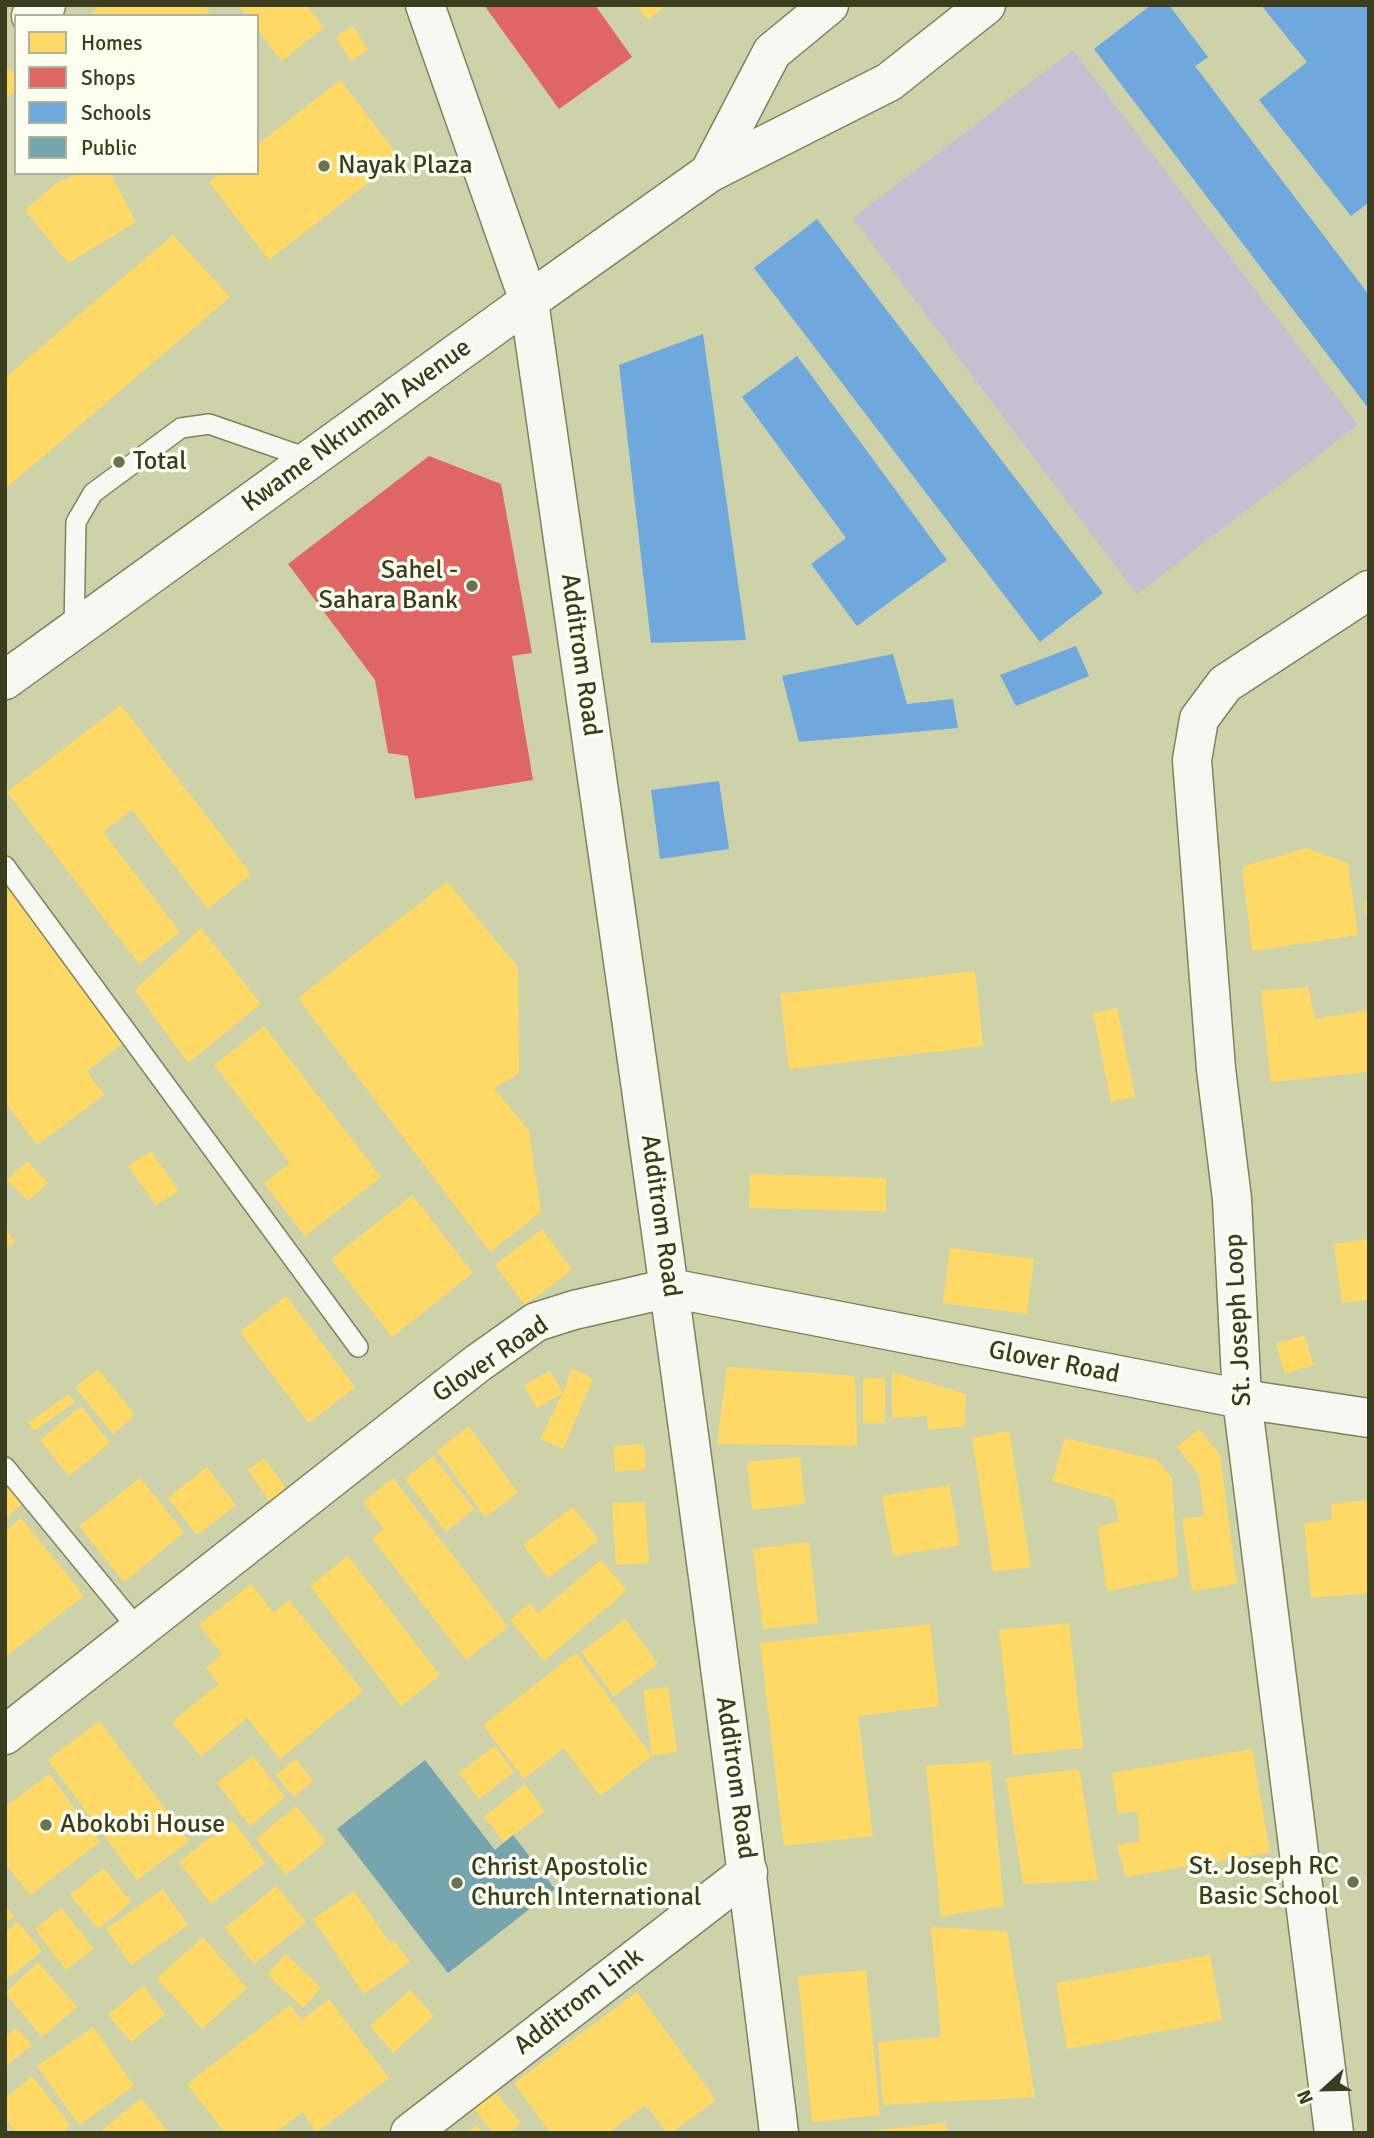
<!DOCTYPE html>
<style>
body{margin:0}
#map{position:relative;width:1374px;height:2138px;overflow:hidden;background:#cdd2a8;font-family:Signika,sans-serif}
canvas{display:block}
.frame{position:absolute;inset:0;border:7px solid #3a3e1e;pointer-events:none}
.legend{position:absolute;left:14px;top:14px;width:245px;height:161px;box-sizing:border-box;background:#fcfeef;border:2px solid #aeb19b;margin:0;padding:9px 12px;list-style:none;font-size:21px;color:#3a3e1e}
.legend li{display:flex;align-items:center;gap:14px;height:35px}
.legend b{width:35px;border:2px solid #aeb19b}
.north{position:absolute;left:1290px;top:2054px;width:70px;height:70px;-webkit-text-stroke:5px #fcfeef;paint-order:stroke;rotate:248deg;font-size:19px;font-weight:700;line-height:28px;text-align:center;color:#3a3e1e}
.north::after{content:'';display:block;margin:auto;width:24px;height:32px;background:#3a3e1e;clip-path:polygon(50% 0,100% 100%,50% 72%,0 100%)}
</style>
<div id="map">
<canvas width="1374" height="2138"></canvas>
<div class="frame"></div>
<ul class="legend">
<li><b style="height:19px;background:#ffd966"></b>Homes</li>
<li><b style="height:19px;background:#e06666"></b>Shops</li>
<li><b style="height:19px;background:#6fa8dc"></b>Schools</li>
<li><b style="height:19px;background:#76a5af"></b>Public</li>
</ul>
<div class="north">N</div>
</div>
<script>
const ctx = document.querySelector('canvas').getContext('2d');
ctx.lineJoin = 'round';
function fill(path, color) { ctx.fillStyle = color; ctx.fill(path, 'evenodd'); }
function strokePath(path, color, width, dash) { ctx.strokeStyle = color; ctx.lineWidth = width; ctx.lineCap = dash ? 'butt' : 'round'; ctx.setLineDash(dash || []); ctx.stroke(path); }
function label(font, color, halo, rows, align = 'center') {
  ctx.font = font + ' Signika,sans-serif'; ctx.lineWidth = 7; ctx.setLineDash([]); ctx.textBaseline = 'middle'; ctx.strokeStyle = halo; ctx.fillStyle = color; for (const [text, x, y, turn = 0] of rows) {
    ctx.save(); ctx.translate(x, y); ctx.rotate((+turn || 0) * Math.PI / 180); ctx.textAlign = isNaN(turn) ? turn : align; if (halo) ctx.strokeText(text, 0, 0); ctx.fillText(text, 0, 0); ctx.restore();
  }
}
fill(new Path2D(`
 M1073,50L1358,425L1137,594L853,218Z`), '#c5bfd2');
fill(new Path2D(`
 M101,5H204L212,16H87Z
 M242,5H306L324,27L282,61L257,29V16H246L240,7Z
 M636,5H666L648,20Z
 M353,26L368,50L351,61L336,37Z
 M10,68L16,75V91L5,99V72Z
 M340,80L400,158L269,260L209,182L220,173H257V145Z
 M78,173H110L136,222L68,263L25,210L57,183Z
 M173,235L230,297L5,489V378Z
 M121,705L251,874L208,909L132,810L103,832L180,932L139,964L7,792Z
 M1306,848L1348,863L1358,935L1252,951L1242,867Z
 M5,879L126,1041L87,1071L104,1095L37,1145L5,1102Z
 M447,882L518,967L519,1073L494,1088L529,1131L541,1212L490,1252L298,998Z
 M1369,900V922H1368L1364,904Z
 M201,928L261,1004L188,1063L135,990Z
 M975,971L983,1046L789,1069L780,994Z
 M1308,987L1315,1019L1369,1010V1072L1271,1082L1261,991Z
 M1117,1008L1135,1097L1111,1102L1093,1013Z
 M264,1026L381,1177L305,1236L264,1183L290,1163L214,1065Z
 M151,1151L179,1191L156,1205L128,1166Z
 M27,1161L48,1183L28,1201L7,1180Z
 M750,1174L886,1178V1211L749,1208Z
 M412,1195L473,1273L392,1337L331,1259Z
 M5,1228L15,1242L5,1249Z
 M542,1229L572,1270L525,1305L495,1265Z
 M1369,1239V1300L1342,1303L1334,1244Z
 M950,1248L1034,1259L1027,1314L943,1303Z
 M286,1296L355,1387L309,1423L240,1332Z
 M1304,1335L1314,1365L1285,1374L1276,1344Z
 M727,1367L855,1376L857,1446L717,1444Z
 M572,1368L593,1379L563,1449L540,1439L563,1393Z
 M98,1369L135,1415L113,1434L75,1387Z
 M550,1371L563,1393L537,1408L524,1385Z
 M892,1372L966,1394L965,1426L928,1430L927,1416L892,1418Z
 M863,1378H885V1423H863Z
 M69,1394L75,1402L34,1431L28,1423Z
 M81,1406L110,1443L69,1476L40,1440Z
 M469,1426L518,1493L485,1517L437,1451Z
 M1199,1429L1220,1455L1237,1584L1192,1591L1182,1519L1204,1516L1199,1475L1177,1447Z
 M1009,1431L1031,1567L993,1572L972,1438Z
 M1065,1438L1157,1460L1172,1478L1178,1577L1107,1591L1098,1527L1119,1521L1114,1499L1052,1481Z
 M644,1444L646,1469L615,1472L614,1446Z
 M433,1456L474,1509L446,1532L405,1479Z
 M800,1457L805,1504L752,1510L747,1462Z
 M264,1458L287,1490L270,1502L248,1470Z
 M207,1467L236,1505L197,1535L168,1498Z
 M140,1478L184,1532L124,1582L79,1526Z
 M393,1478L508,1627L466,1660L372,1538L384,1529L363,1502Z
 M5,1485L22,1504L5,1519Z
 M949,1485L960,1545L893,1556L882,1496Z
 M1369,1500V1593L1311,1598L1304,1523L1332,1520L1331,1504Z
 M645,1502L649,1563L616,1565L612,1503Z
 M573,1507L599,1540L548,1578L523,1545Z
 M21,1518L84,1596L5,1657V1531Z
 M809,1542L818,1623L763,1629L753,1549Z
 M348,1556L440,1675L401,1706L310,1586Z
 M601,1560L627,1590L544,1661L510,1620L530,1603L538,1613Z
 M251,1584L274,1613L289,1600L363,1691L280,1759L247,1718L201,1756L172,1722L219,1684L206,1668L222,1654L199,1625Z
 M625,1619L658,1664L614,1696L581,1652Z
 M1069,1623L1083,1748L1013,1755L999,1630Z
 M930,1624L939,1706L858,1716L873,1836L784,1846L760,1643Z
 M576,1653L652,1756L600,1796L564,1748L524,1779L483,1725Z
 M668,1687L677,1752L652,1756L643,1690Z
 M99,1721L189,1841L137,1880L48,1760Z
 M495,1746L514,1772L479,1799L459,1773Z
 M1252,1749L1270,1852L1126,1877L1117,1845L1140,1841L1137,1811L1118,1813L1112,1773Z
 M253,1756L285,1797L250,1826L217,1783Z
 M296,1759L313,1781L293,1797L276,1775Z
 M990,1761L1004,1906L941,1916L926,1766Z
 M1079,1769L1098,1880L1023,1884L1006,1778Z
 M49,1774L100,1842L30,1895L5,1863V1807Z
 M525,1784L545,1811L504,1842L484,1817Z
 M296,1806L326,1842L286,1875L256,1839Z
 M232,1820L265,1863L211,1904L179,1862Z
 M104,1868L131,1902L98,1929L70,1895Z
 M276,1886L306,1922L254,1964L225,1928Z
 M163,1889L188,1925L131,1965L106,1929Z
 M354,1891L390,1943L394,1941L410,1962L364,1994L313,1919Z
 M5,1905L14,1917L5,1923Z
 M61,1908L94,1949L66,1970L35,1929Z
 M18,1922L42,1951L5,1981V1932Z
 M931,1927L1007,1931L1035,2097L883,2105L878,2042L941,2037Z
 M203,1937L247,1988L202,2029L157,1978Z
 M286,1954L321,1988L303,2008L267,1974Z
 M1210,1955L1222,2020L1067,2049L1056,1983Z
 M38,1962L77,2007L42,2037L5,1993Z
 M866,1970L880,2115L812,2122L798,1976Z
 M143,1986L165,2014L131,2042L108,2015Z
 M410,1990L434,2016L393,2053L370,2026Z
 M637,1992L716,2100L671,2133H667L646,2105L608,2133H550L514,2083Z
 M329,1999L389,2078L317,2132L302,2112L275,2133H225L187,2084L290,2005L302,2020Z
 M93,2027L134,2086L79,2125L37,2066Z
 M16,2028L32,2045L5,2067V2037Z
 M32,2076L71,2125L62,2133H17L5,2119V2099Z
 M493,2089L521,2123L509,2133H493L472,2106Z
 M141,2098L169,2133H99Z
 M946,2123L947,2133H870V2131Z
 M477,2125L483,2133H467Z`), '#ffd966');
fill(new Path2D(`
 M484,5H595L632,57L559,109Z
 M429,456L501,484L532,653L512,656L533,780L415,799L408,756L388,753L375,680L288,564Z`), '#e06666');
fill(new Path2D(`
 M1151,5H1169L1208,57L1195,66L1369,295V409L1094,49Z
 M1261,5H1369V202L1351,216L1259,100L1307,62Z
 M817,219L1103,593L1040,642L754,268Z
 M703,334L746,640L651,643L619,365Z
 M797,356L947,560L857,626L811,564L846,538L742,397Z
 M1076,646L1089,676L1016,706L1000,675Z
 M893,654L907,704L953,699L958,728L799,742L782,676Z
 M719,781L729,849L660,859L651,790Z`), '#6fa8dc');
fill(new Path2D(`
 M425,1760L495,1850L513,1835L555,1889L448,1973L337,1829Z`), '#76a5af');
const lane = new Path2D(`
 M74,630L76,522L93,493L181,428L209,424L310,459
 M5,866L358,1347
 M5,1467L139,1630`);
const street = new Path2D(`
 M31,16L46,5
 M5,1735L478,1363L536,1322L574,1310L670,1288
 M410,2133L748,1872
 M1334,2133L1242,1399L1232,1199L1216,1069L1192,760L1199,719L1225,684L1369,590`);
const secondary = new Path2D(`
 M5,680L529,301C616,911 705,1521 779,2133
 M670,1288L1242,1399L1369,1418`);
const primary = new Path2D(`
 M425,5L529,301L709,173L889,82L986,5
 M709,173L772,52L829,5`);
strokePath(lane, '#7f825f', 22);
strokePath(street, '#7f825f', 41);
strokePath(secondary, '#7f825f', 41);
strokePath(primary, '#7f825f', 41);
strokePath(lane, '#f8f8f2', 19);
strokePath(street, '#f8f8f2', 38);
strokePath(secondary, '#f8f8f2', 38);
strokePath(primary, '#f8f8f2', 38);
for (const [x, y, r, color] of [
 [324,166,7,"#6d724e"],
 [119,462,7,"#6d724e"],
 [472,586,7,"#6d724e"],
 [46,1825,7,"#6d724e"],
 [1353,1882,7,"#6d724e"],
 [457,1883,7,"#6d724e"]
]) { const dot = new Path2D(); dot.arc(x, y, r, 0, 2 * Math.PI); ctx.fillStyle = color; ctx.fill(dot); strokePath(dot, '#fcfeef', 2.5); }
label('26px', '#3a3e1e', '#fcfeef', [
 ["Nayak Plaza",338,166],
 ["Total",133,462],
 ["Sahel -",458,571,"right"],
 ["Sahara Bank",458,601,"right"],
 ["Abokobi House",60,1825],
 ["St. Joseph RC",1339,1867,"right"],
 ["Basic School",1339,1897,"right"],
 ["Christ Apostolic",471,1868],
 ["Church International",471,1898]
], 'left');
label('26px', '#3a3e1e', '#fcfeef', [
 ["Kwame Nkrumah Avenue",357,426,-36],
 ["Additrom Road",580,655,82],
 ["Additrom Road",660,1216,82],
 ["St. Joseph Loop",1239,1320,-93],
 ["Glover Road",491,1360,-34],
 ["Glover Road",1054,1363,11],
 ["Additrom Road",735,1778,82],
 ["Additrom Link",579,2002,-38]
]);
</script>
